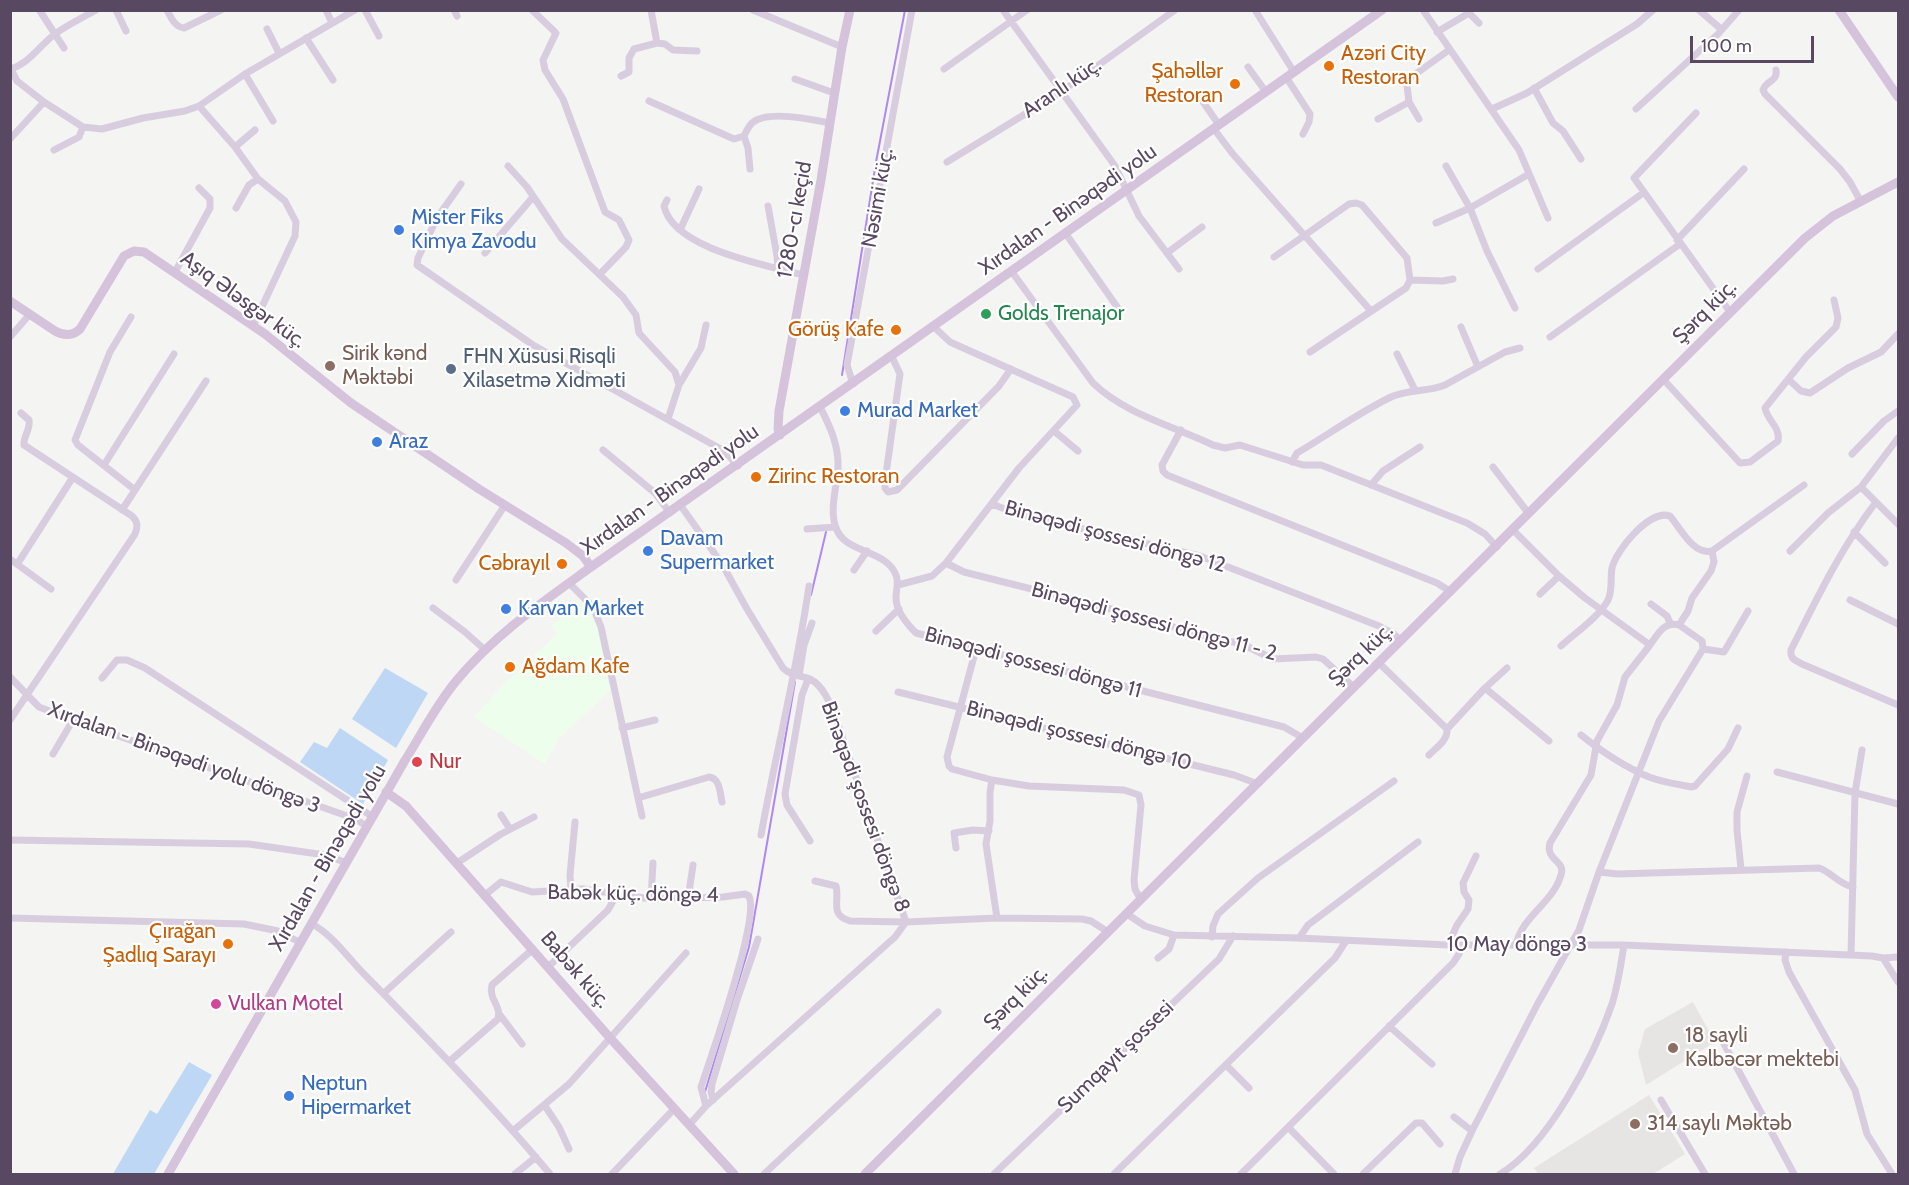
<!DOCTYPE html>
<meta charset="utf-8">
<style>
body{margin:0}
#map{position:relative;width:1909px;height:1185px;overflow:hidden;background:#f4f4f2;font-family:Cabin,sans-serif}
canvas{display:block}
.frame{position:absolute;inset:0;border:12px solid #584861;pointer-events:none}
.scale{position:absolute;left:1690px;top:36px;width:124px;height:27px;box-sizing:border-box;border:3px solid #584861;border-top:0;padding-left:8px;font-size:18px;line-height:21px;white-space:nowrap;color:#584861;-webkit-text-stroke:4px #fff;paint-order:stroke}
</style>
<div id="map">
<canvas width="1909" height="1185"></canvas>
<div class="frame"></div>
<div class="scale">100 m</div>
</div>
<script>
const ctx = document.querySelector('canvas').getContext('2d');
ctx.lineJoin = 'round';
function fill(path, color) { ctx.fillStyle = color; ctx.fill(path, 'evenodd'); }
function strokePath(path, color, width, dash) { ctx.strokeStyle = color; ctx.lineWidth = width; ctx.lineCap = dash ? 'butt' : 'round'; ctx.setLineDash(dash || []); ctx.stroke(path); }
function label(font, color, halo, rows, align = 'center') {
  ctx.font = font + ' Cabin,sans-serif'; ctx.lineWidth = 4.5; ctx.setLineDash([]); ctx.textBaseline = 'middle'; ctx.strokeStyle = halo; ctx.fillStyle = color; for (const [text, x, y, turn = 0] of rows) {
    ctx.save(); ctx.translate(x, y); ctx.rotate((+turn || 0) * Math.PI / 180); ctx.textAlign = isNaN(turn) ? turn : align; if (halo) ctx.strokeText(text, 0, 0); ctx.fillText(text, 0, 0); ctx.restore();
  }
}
fill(new Path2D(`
 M582,601L597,626L610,690L558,740L545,764L474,717L504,684L557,634L551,626Z`), '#eefeec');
fill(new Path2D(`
 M1693,1002L1715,1042L1646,1085L1638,1053L1645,1029Z
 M1649,1095L1685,1154L1653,1174H1538L1534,1168Z`), '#e6e5e4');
fill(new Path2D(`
 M385,668L428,693L396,748L352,719Z
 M340,728L388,760L363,804L300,762L314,742L327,748Z
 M189,1062L212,1075L154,1174H113L150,1110L157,1114Z`), '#bed7f4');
strokePath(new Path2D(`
 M1897,10L1898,12
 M842,375L876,162L905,10
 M811,595L826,532
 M705,1092L749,947L795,682`), '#af88f4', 2);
strokePath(new Path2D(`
 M116,10L126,31
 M167,10C171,18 175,27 184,28L221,10
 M326,10L332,23
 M365,10L379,36
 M454,10L457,16
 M532,10L556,33L543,60L545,70L563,99L605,212L619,220L629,240L626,247L600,274
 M651,10L657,43
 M753,10L842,47
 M1003,10L1115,166L1139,216L1179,269
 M1255,10L1294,72
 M1423,10L1519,150L1548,218
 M1699,10L1721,29
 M40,11L64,48
 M267,29L279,53
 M1437,32L1469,13L1479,23
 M306,38L333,80
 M1248,67L1266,92
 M10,69C29,64 40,45 55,34C67,25 82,18 96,10
 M11,69L17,81L44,102L83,127L102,129L143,118L185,111L199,106L245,74L355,10
 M944,69L1027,10
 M1776,70C1778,82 1766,80 1763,90L1765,94L1840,169L1850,182L1861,202
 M245,74L273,121
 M621,76L629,72V58L634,49L657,43L665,44L673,50L697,51
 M1286,77L1310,114L1309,122L1303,134
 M795,79L834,93
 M1534,88L1553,123L1563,131L1581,159
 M1199,96L1219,125
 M649,101L734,139L744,136C746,132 748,127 752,123C766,110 811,119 829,123
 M1409,102L1419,119
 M199,106L235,147L258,179L285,201L296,222L295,236L253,326
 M1492,109L1527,93L1637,24L1653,10
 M1636,109L1718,34L1739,10
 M1696,113L1634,178L1730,312
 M1378,119L1409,102L1407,85L1410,78L1449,50
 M1214,129L1232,153L1371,311
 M744,136L748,148L750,169
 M10,139L44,102
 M235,147L255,130
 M54,150L79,137L83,127
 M947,162L1061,92L1175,10
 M508,166L527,187L562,239L623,297L636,315L639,333L675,372L679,385L668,419
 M1446,166L1470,208L1487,251L1515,308
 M461,184L437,218L418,258L417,265L533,345L719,448L728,455L738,466
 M667,200L664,206C673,249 767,265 803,275
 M768,206L777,256L778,268
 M236,208L249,185L258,179
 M1436,223L1470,208L1529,174
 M680,230L699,189
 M1066,234L1120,311
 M1677,240L1744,169
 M485,253L533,197
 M1167,253L1202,227
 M1274,257L1349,204L1356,203L1362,205L1407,258L1410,280L1406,288L1310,352
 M1538,269L1643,193
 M175,272L210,208V199L199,188
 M1012,272L1093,383C1125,414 1173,426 1213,445L1225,448L1240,445L1303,465H1321L1467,523L1485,534L1497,547
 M1410,280L1443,281L1453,279
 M131,317L110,352L75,440L78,445L135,490
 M1461,327L1478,367
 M10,337L30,314
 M1550,337L1680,244
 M1397,354L1415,390
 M892,357L900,374L885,481V488L888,492L897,490L999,386L1011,369
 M1663,379L1740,463L1750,462L1778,441C1781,428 1767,420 1765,408L1806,357L1836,327L1838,318L1834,300
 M1788,379L1801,391L1810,393L1848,368L1881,352L1898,334
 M853,384L847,365L912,10
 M679,385L701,348L706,325
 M820,407C830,426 839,446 838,468C837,486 829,510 836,528C845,554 886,549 896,575C899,583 896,590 896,598C896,611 907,624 916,633L1284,727L1303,738
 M1181,430L1162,465L1163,471L1167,475L1437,583L1451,592
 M1054,431L1078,451
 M1898,438L1861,487L1898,524
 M603,450L655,493L670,513
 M1852,454L1884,421L1898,411
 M1292,462L1297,453C1328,435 1358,413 1391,397C1408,389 1428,392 1445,385L1505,352L1520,348
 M104,465L174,354
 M1493,467L1529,514
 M1371,485L1383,471L1420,447
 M1876,502C1841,548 1817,598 1791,650C1790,659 1795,660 1802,664L1898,705
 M992,504L1015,513L1200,556L1379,626L1394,634L1401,641
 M681,506L722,564L747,609L783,668C791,676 800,675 810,679C826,687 832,710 838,725L906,922L997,918L1082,919L1091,921L1108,932
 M122,510L206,381
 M807,529L835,527
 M1513,530L1559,576L1585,598L1650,645L1625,677L1617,705L1597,741L1591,775L1550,843C1545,861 1566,860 1561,875C1553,903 1522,916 1516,945
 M1854,532L1885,563
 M1790,551L1828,513L1861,487
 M10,559L51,589
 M18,563L73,477
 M946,563L964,572L1115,610L1218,640L1240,643L1273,659L1316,657L1323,659L1354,687
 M854,570L867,551
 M456,580L505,505
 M569,583L593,607L601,627L638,798L709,777C720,778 720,793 722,802
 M898,585L932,576L946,563L1019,468L1077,405L1073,397L950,342L934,327
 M1540,594L1559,576
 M1850,600L1898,624
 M1651,604L1667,616L1670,623
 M433,608L465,632L485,650
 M876,631L899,609
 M1650,645C1658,634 1664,621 1679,625
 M1561,646C1574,634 1600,616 1608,600C1613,590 1610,579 1612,568C1616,550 1650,509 1670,516C1681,529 1693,555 1712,551L1804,485
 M976,649L947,757L949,766L952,769L992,780L1029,786L1124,790L1139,795L1141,805L1134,880L1135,889L1141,900
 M1703,649L1724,652L1748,611
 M1379,663L1447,729L1485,688L1549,741
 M799,676L804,645L812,623
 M10,677L39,707L73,720L353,818L367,826
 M102,678L117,660H127L145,668L373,817
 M808,679L802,695L785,794L787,805L810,841
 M1485,688L1507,668
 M898,692L1234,775L1258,784
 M10,720L135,534C138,526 138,522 132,516L24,445C23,436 31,429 29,420L21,413
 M622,728L655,720
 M1581,735C1601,751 1625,767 1649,777C1662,782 1677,784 1691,787L1695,786L1728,749L1738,728
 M53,754L73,720
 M1429,755C1437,747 1448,740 1447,729
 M1777,772L1898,804
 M992,780L990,792V821L986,844L997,918
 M638,798L642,816
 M501,815L510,829
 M761,835C776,752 797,670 809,586
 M10,840L249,844L325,855L347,863
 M956,848L954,833L973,830L989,831
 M457,863L501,834L534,817
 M1741,869L1737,830V812L1747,776
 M1599,872L1618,874L1819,868C1831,872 1839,884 1853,887
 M571,889L570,875L575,822
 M485,895L501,882L532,892L583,889L651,899L723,897L745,894L749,896C760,918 711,1057 701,1087L706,1106
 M651,899L653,863
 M688,899L693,865
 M1127,914L1145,926L1174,935L1299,938L1448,945H1624L1872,956L1883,958L1898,982
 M10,918L244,924L278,931L301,943
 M312,924C334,936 347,957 364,974C428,1039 492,1105 550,1174
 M1212,937L1213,926L1218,914L1258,878L1394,781
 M1299,938L1308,925L1418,842
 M1448,945L1457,925L1468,909L1469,900L1464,892L1463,883L1476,856
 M1786,952L1785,960L1789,972L1855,1090L1867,1134L1892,1174
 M1851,955L1855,793L1862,750
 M1158,958L1169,949L1174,935
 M1883,958L1898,957
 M548,967L608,910L616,896
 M384,993L451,932
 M500,1015L522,1044
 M1389,1026L1432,1064
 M1722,1040L1794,1174
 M450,1061L498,1019C502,1006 488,999 492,985L533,949
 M1226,1065L1249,1088
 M713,1100L711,1092L712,1084L737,1000L758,939
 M1661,1100L1705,1174
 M545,1106L559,1127L569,1149
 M1454,1117L1472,1131
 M689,1125L706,1106L895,937L906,922L850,921C829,915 840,901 836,886L815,881
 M1289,1128L1334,1174
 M514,1130L569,1084L686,953
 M515,1174L536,1157
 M612,1174L674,1109
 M764,1174L938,1012
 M994,1174L1219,959L1233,936
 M1114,1174L1335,958L1346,941
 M1241,1174L1453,963L1459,954L1461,945
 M1363,1174L1416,1123H1422L1440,1144
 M1455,1174L1460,1157L1472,1131L1537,1005L1579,930L1599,872L1659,721L1703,649L1702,641L1679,625L1688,611L1692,598L1711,571L1714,562L1712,551
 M1500,1174C1548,1146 1594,1056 1612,1004C1618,985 1621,964 1624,945`), '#d8cddf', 7);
strokePath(new Path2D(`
 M1839,10L1898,97
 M10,301L55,331C64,336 73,336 80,329L124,256L134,251L144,252L265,334L351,403L479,489L566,543L583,556L591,567
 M780,435L778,429L779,411L821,180L842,47L850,10
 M386,792L406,806L611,1039L734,1174
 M168,1174L404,762C421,735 436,705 457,680C494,635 544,601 591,567L1382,10
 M865,1174L1805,238L1833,216L1898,182`), '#d4c3db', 9);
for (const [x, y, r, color] of [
 [1329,66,6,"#e8710a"],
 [1235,84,6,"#e8710a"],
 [399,230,6,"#3f7fe0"],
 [986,314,6,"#2e9e5b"],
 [896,330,6,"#e8710a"],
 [330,366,6,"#8d6e63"],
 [451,369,6,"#5c6f8a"],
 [845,411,6,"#3f7fe0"],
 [377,442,6,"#3f7fe0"],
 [756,477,6,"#e8710a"],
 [648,551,6,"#3f7fe0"],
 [562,564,6,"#e8710a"],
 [506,609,6,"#3f7fe0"],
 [510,667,6,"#e8710a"],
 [417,762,6,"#e0444e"],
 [228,944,6,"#e8710a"],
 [216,1004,6,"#d1479c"],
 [1673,1048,6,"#8d6e63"],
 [289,1096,6,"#3f7fe0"],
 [1635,1124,6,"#8d6e63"]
]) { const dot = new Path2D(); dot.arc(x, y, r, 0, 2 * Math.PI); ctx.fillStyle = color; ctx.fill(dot); strokePath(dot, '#fff', 2); }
label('21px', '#c56008', '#fff', [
 ["Azəri City",1341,54,"left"],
 ["Restoran",1341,78,"left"],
 ["Şahəllər",1223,72],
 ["Restoran",1223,96],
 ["Görüş Kafe",884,330],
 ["Zirinc Restoran",768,477,"left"],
 ["Cəbrayıl",550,564],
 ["Ağdam Kafe",522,667,"left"],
 ["Çırağan",216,932],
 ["Şadlıq Sarayı",216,956]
], 'right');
label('21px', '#584861', '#fff', [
 ["Aranlı küç.",1062,88,-34],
 ["Nəsimi küç.",878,198,-80],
 ["Xırdalan - Binəqədi yolu",1068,210,-35],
 ["1280-cı keçid",795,220,-80],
 ["Aşıq Ələsgər küç.",243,300,36],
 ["Şərq küç.",1705,312,-45],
 ["Xırdalan - Binəqədi yolu",670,490,-35],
 ["Binəqədi şossesi döngə 12",1115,537,15],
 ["Binəqədi şossesi döngə 11 - 2",1154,622,15],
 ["Şərq küç.",1361,655,-44],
 ["Binəqədi şossesi döngə 11",1033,663,15],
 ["Binəqədi şossesi döngə 10",1079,736,14],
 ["Xırdalan - Binəqədi yolu döngə 3",184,758,20],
 ["Binəqədi şossesi döngə 8",865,807,70],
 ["Xırdalan - Binəqədi yolu",328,858,-60],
 ["Babək küç. döngə 4",633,894,1],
 ["10 May döngə 3",1517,945],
 ["Babək küç.",575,970,49],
 ["Şərq küç.",1016,998,-45],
 ["Sumqayıt şossesi",1116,1057,-44]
]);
label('21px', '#366cbe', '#fff', [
 ["Mister Fiks",411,218],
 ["Kimya Zavodu",411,242],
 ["Murad Market",857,411],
 ["Araz",389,442],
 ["Davam",660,539],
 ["Supermarket",660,563],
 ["Karvan Market",518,609],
 ["Neptun",301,1084],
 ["Hipermarket",301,1108]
], 'left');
label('21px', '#27864d', '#fff', [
 ["Golds Trenajor",998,314]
], 'left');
label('21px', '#785e54', '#fff', [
 ["Sirik kənd",342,354],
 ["Məktəbi",342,378],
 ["18 sayli",1685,1036],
 ["Kəlbəcər mektebi",1685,1060],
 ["314 saylı Məktəb",1647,1124]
], 'left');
label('21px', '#4e5e75', '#fff', [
 ["FHN Xüsusi Risqli",463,357],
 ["Xilasetmə Xidməti",463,381]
], 'left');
label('21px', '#be3a42', '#fff', [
 ["Nur",429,762]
], 'left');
label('21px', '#b23c85', '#fff', [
 ["Vulkan Motel",228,1004]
], 'left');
</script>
